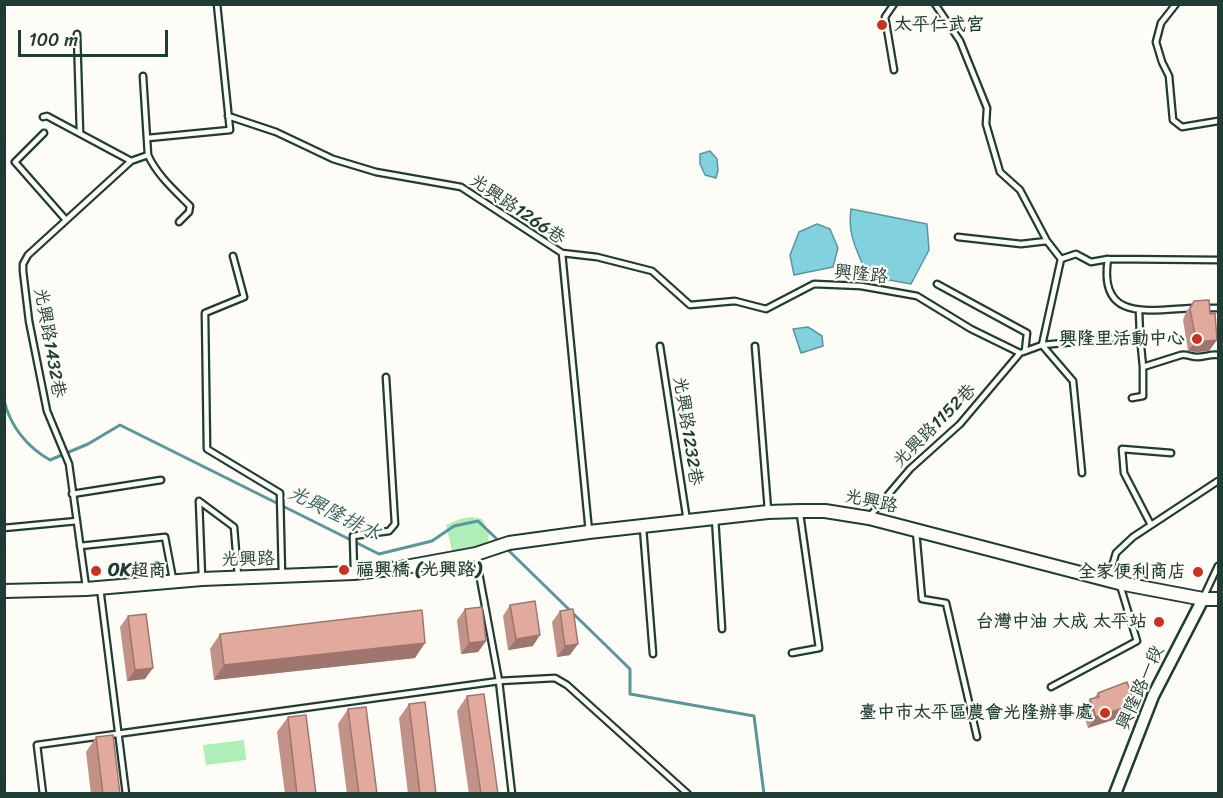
<!DOCTYPE html>
<meta charset="utf-8">
<style>
body{margin:0}
#map{position:relative;width:1223px;height:798px;overflow:hidden;background:#fdfcf7;font-family:Sriracha,sans-serif}
canvas{display:block}
.frame{position:absolute;inset:0;border:6px solid #1f3d34;pointer-events:none}
.scale{position:absolute;left:18px;top:30px;width:150px;height:27px;box-sizing:border-box;border:3px solid #1f3d34;border-top:0;padding-left:8px;font-size:18px;line-height:21px;white-space:nowrap;color:#1f3d34;-webkit-text-stroke:4px #fdfcf7;paint-order:stroke}
</style>
<div id="map">
<canvas width="1223" height="798"></canvas>
<div class="frame"></div>
<div class="scale">100 m</div>
</div>
<script>
const ctx = document.querySelector('canvas').getContext('2d');
ctx.lineJoin = 'round';
function fill(path, color) { ctx.fillStyle = color; ctx.fill(path, 'evenodd'); }
function strokePath(path, color, width, dash) { ctx.strokeStyle = color; ctx.lineWidth = width; ctx.lineCap = dash ? 'butt' : 'round'; ctx.setLineDash(dash || []); ctx.stroke(path); }
function label(font, color, halo, rows, align = 'center') {
  ctx.font = font + ' Sriracha,"LXGW WenKai TC",sans-serif'; ctx.lineWidth = 4.5; ctx.setLineDash([]); ctx.textBaseline = 'middle'; ctx.strokeStyle = halo; ctx.fillStyle = color; for (const [text, x, y, turn = 0] of rows) {
    ctx.save(); ctx.translate(x, y); ctx.rotate((+turn || 0) * Math.PI / 180); ctx.textAlign = isNaN(turn) ? turn : align; if (halo) ctx.strokeText(text, 0, 0); ctx.fillText(text, 0, 0); ctx.restore();
  }
}
fill(new Path2D(`
 M472,517L482,519L489,533L488,544L452,551L446,525L460,519Z
 M244,740L246,760L206,765L203,745Z`), '#aeefb7');
const water = new Path2D(`
 M710,151L717,159L718,170L716,178L705,175L700,164V154Z
 M851,209L927,224L929,250L911,284L867,276C858,251 847,236 851,209Z
 M817,224L830,229L838,248L833,267L794,275L790,255L799,232Z
 M808,327L822,336L823,346L801,353L793,329Z`);
fill(water, '#82d1df');
strokePath(water, '#5a969b', 1.5);
strokePath(new Path2D(`
 M4,400C10,426 27,447 50,460L88,444L120,425L379,554L432,541L454,526L478,521L501,543
 M506,548L630,669V694L754,716L764,794`), '#5a969b', 3);
const service = new Path2D(`
 M894,4L885,17L894,70
 M935,4L960,41L987,108L986,124L1000,172L1020,190L1047,241L1061,259L1076,254L1091,262L1108,259C1098,322 1149,310 1192,308
 M1176,4L1161,23L1156,42L1162,62L1169,76L1173,120L1182,127L1218,121
 M77,34L80,133
 M143,76L148,155C157,175 174,190 190,206L189,212L179,222
 M228,116L276,132L333,159L376,172L461,187L562,253L589,532
 M43,117L47,116L131,161
 M44,133L15,162L66,220
 M148,138L230,130L217,4
 M958,237L1021,244L1047,241
 M562,253L597,257L652,271L690,305L735,301L766,309L814,284L861,286L917,296L971,329L1020,353
 M233,256L244,297L205,313L207,449L280,493L282,575
 M1108,259L1218,260
 M937,284L1027,333L1025,351
 M1203,308H1218
 M1139,311L1140,336
 M1042,345L1140,336L1143,367L1181,355C1187,354 1191,357 1197,357C1205,357 1210,354 1218,355
 M1042,345L1073,381L1082,473
 M660,346L687,521
 M755,346L768,510
 M1023,352L1042,345L1061,259
 M1132,398L1143,396V367
 M72,494L161,480
 M199,501L234,527L238,576
 M199,501L202,577
 M870,516L910,469L960,424L1020,353
 M715,518L722,629
 M1151,525L1124,473L1122,449L1171,453
 M4,528L77,521
 M643,528L653,654
 M916,531L922,599L946,603L977,737
 M80,546L165,537L173,579
 M476,557L499,681L512,794
 M354,571L353,536L389,531L395,524L386,377
 M1108,580L1116,553L1133,537L1218,481
 M86,587L69,464L47,411L29,321L23,271V264L28,255L131,161L148,155
 M100,588L126,794
 M1204,596L1218,566
 M792,653L819,648L800,514
 M1051,687L1137,641L1120,585
 M43,794L37,745L499,681L555,678L567,685L688,794`);
const tertiary = new Path2D(`
 M1115,794L1153,696L1203,599`);
const secondary = new Path2D(`
 M4,591L86,589L202,579L354,573L400,568L476,554L509,543L589,532L768,512L800,511H825L869,518L1119,583L1203,599H1218`);
strokePath(service, '#1f3d34', 9);
strokePath(tertiary, '#1f3d34', 15);
strokePath(secondary, '#1f3d34', 16);
strokePath(service, '#fdfcf7', 4.5);
strokePath(tertiary, '#fdfcf7', 10);
strokePath(secondary, '#fdfcf7', 12);
fill(new Path2D(`
 M1194,301L1209,351L1197,352L1188,351L1183,320L1186,312Z
 M510,605L533,646L508,650L503,616Z
 M465,609L486,641L478,652L461,654L457,620Z
 M560,611L570,655L557,657L552,622Z
 M128,616L145,679L127,681L120,627Z
 M220,634L415,658L214,680L210,649Z
 M1098,693L1128,715L1088,728L1082,710L1090,699L1094,698Z
 M467,696L498,794H469L457,711Z
 M409,704L436,794H408L399,718Z
 M348,709L377,794H347L338,724Z
 M288,717L316,794H285L277,732Z
 M96,737L120,794H91L86,752Z`), '#c29187');
fill(new Path2D(`
 M1196,340H1217L1209,351L1197,352L1188,351Z
 M540,635L533,646L508,650L516,639Z
 M486,641L478,652L461,654L469,643Z
 M425,643L415,658L214,680L224,665Z
 M578,644L570,655L557,657L565,646Z
 M153,668L145,679L127,681L135,670Z
 M1135,704L1128,715L1088,728L1096,717Z`), '#9e766e');
const building = new Path2D(`
 M1209,300L1210,314L1215,313L1217,340L1205,341L1196,340L1190,309L1194,301Z
 M535,601L540,635L516,639L510,605Z
 M482,607L486,641L469,643L465,609Z
 M573,609L578,644L565,646L560,611Z
 M422,610L425,643L224,665L220,634Z
 M146,614L153,668L135,670L128,616Z
 M1127,682L1135,704L1096,717L1090,699L1099,697L1098,693Z
 M484,694L498,794H481L467,696Z
 M425,702L436,794H420L409,704Z
 M366,707L377,794H359L348,709Z
 M306,715L316,794H297L288,717Z
 M113,735L120,794H103L96,737Z`);
fill(building, '#e2a99d');
strokePath(building, '#9e766e', 1.5);
for (const [x, y, r, color] of [
 [882,25,6,"#c8321e"],
 [1197,339,6,"#c8321e"],
 [344,570,6,"#c8321e"],
 [96,571,6,"#c8321e"],
 [1198,572,6,"#c8321e"],
 [1159,622,6,"#c8321e"],
 [1105,713,6,"#c8321e"]
]) { const dot = new Path2D(); dot.arc(x, y, r, 0, 2 * Math.PI); ctx.fillStyle = color; ctx.fill(dot); strokePath(dot, '#fdfcf7', 2); }
label('bold 18px', '#1f3d34', '#fdfcf7', [
 ["太平仁武宮",894,25,"left"],
 ["興隆里活動中心",1185,339],
 ["福興橋 (光興路)",356,570,"left"],
 ["OK超商",108,571,"left"],
 ["全家便利商店",1186,572],
 ["台灣中油 大成 太平站",1147,622],
 ["臺中市太平區農會光隆辦事處",1093,713]
], 'right');
label('18px', '#1f3d34', '#fdfcf7', [
 ["光興路1266巷",517,210,34],
 ["興隆路",861,275,6],
 ["光興路1432巷",49,343,80],
 ["光興路1152巷",935,426,-45],
 ["光興路1232巷",687,431,81],
 ["光興路",871,502,12],
 ["光興路",248,560,-1],
 ["興隆路一段",1141,688,-66]
]);
label('italic 20px', '#38625f', '#fdfcf7', [
 ["光興隆排水",334,514,26]
]);
</script>
